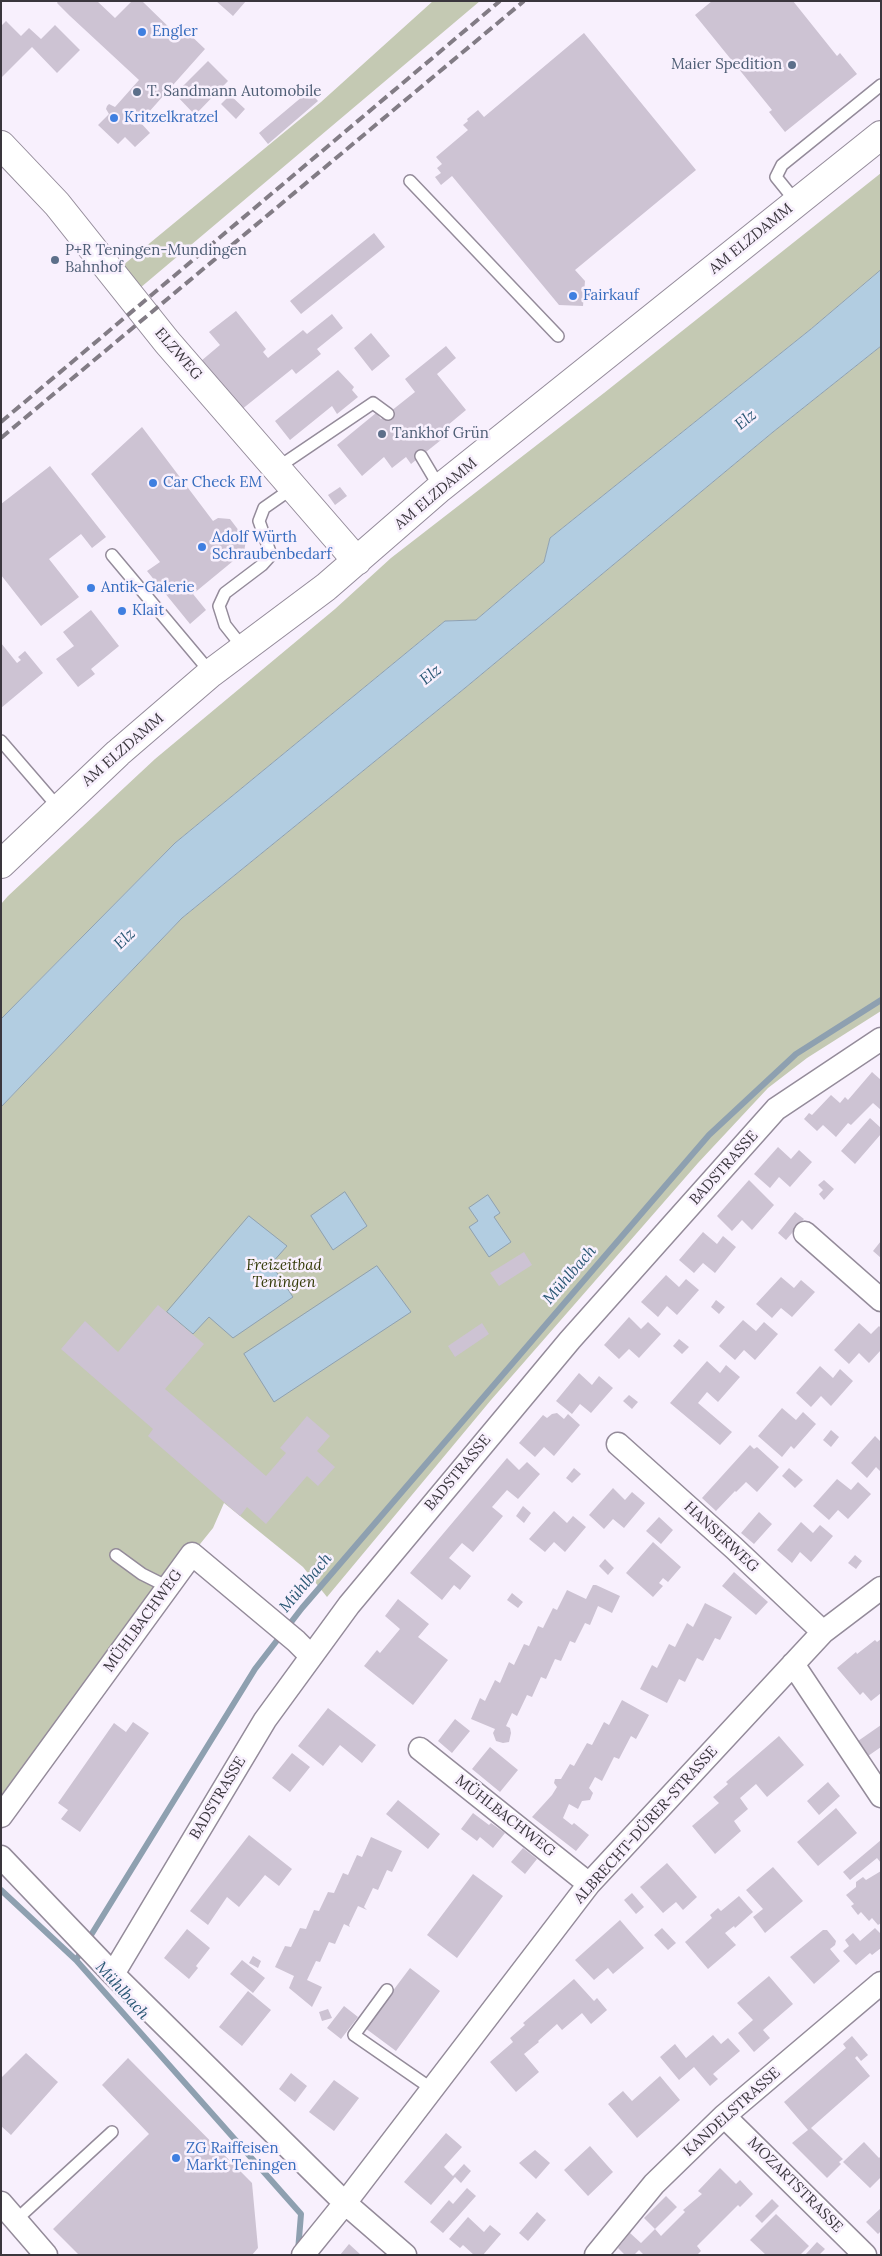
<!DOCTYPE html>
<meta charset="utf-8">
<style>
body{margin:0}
#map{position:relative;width:882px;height:2256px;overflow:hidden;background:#f8f0fd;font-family:Lora,serif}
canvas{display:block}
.frame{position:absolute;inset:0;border:2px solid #3a363d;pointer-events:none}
</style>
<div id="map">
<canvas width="882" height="2256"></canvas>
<div class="frame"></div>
</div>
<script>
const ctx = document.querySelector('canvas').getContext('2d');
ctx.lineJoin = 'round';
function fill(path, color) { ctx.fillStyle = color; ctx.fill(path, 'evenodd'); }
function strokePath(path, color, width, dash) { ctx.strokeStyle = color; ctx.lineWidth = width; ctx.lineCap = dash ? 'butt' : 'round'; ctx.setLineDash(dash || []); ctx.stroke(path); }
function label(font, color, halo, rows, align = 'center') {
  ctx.font = font + ' Lora,serif'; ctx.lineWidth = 5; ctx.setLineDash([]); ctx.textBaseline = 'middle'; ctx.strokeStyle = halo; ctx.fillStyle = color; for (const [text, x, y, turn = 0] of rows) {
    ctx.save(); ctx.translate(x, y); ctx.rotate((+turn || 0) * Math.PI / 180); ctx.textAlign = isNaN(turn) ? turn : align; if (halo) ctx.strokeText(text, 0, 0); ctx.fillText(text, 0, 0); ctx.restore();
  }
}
fill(new Path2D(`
 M433,1H480L140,288L122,266L321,102Z
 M881,173V270L811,329L550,538L544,562L476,620L445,621L175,843L1,1019V904L8,896L155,759L335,609L391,558L604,393Z
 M881,346V1011L807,1058L768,1088L698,1163L491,1400L327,1597L303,1567L224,1503L213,1528L192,1554L1,1816V1107L182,918L465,688L773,432Z`), '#c4c9b3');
const water = new Path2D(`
 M881,270V346L773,432L465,688L182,918L1,1107V1019L175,843L445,621L476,620L544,562L550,538L811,329Z
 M345,1192L367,1226L333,1250L311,1216Z
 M488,1195L500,1213L494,1217L511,1242L489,1257L469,1227L478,1221L469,1208Z
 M249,1216L287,1246L271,1264L293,1297L233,1338L209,1317L193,1334L167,1312Z
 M377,1266L411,1312L274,1402L244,1354Z`);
fill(water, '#b2cde1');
strokePath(water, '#8ea0b0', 1);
strokePath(new Path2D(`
 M1,1890L76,1960
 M88,1940L255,1669L302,1608L709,1135L796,1054L881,1000
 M83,1949L76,1960L301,2214L298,2251`), '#8ea0b0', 6);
fill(new Path2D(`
 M58,1H97L115,18L132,1H142L179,37L185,30L205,49L140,122L150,133L135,147L125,137L118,144L98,125L109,114L106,109L107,106L109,104L115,107L139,80L70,16L57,3Z
 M216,1H246L233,16Z
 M712,1H793L837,56L840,53L857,74L785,132L769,112L772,110L695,15Z
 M6,21L21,36L29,28L41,39L55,25L80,50L57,73L32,47L1,78V26Z
 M584,33L696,170L575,270L585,281L583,306L559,305L452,176L441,185L435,177L441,173L437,168L442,164L436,157L468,130L463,125L468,121L467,119L478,110L484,117Z
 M208,61L228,81L195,115L175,94Z
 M309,91L318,101L268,144L259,133Z
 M230,95L245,109L236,119L221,104Z
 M374,233L385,247L301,314L290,301Z
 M236,311L266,349L263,352L268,358L303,330L307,334L332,314L343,328L317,349L321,354L296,374L292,369L241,410L201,361L220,345L209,332Z
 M371,333L390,356L372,371L354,348Z
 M446,346L456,358L437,374L466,410L436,435L441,440L411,464L406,457L392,468L384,457L362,476L337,445L376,413L381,419L415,392L405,379Z
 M338,370L354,387L352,390L358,397L337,414L332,406L290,440L275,421Z
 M142,427L213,521L218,518L230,519L246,540L244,552L193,594L206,610L190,624L147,571L160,562L91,474Z
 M50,466L106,537L92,548L81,534L49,559L79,597L41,626L1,575V504Z
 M340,487L347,496L335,505L328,495Z
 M91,610L119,646L91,669L95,674L78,687L56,659L74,646L63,632Z
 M1,643L17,663L21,660L18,657L25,651L43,673L1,708Z
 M872,1072L881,1080V1110L873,1103L851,1125L848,1123L836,1137L823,1125L817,1131L804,1119L809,1113L812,1115L831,1095L840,1103L845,1097L848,1100Z
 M870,1118L881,1128V1134L855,1164L841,1151Z
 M778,1147L791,1159L799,1150L812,1162L790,1187L779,1177L770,1188L754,1174Z
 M749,1180L774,1205L752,1230L742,1220L732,1231L717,1216Z
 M824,1180L834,1189L824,1200L819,1194L823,1190L818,1185Z
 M795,1212L804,1219L786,1240L778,1233Z
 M703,1232L717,1244L723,1236L736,1247L715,1273L703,1263L694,1273L679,1260Z
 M881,1241V1258L873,1251Z
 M524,1252L532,1265L499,1286L490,1273Z
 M666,1275L679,1287L686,1279L699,1290L677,1315L667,1306L658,1317L641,1302Z
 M781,1277L794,1288L801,1280L815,1292L792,1317L781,1308L772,1318L756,1304Z
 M716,1300L725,1307L719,1314L711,1307Z
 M158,1305L204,1344L165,1389L266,1476L286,1453L280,1448L307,1416L330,1436L317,1451L335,1467L318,1486L307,1476L266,1524L247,1507L240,1516L148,1436L153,1429L61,1349L85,1321L118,1352Z
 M629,1317L641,1329L648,1322L661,1334L639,1358L629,1349L619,1359L604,1345Z
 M743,1320L756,1331L764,1322L778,1334L755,1360L744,1350L735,1360L719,1346Z
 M482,1323L489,1334L455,1357L448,1346Z
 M859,1323L871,1334L879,1326L881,1328V1350L869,1363L859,1353L849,1364L834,1350Z
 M679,1339L689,1347L682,1354L673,1346Z
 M707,1361L720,1373L726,1365L740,1377L718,1402L707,1392L698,1403L732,1432L720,1445L670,1403Z
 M820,1366L833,1378L840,1369L853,1381L831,1406L821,1396L811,1407L796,1393Z
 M579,1373L592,1385L599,1376L613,1388L591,1413L580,1404L572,1414L556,1401Z
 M629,1395L638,1402L632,1409L623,1401Z
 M782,1408L796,1420L803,1412L816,1424L794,1449L791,1446L782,1457L758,1436Z
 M557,1413L564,1419L568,1414L580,1425L554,1456L544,1447L535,1457L519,1443L543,1415L547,1418L552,1414Z
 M831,1430L839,1437L831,1447L823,1440Z
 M875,1436L881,1442V1472L876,1467L867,1478L851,1463Z
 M750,1445L754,1449L757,1447L779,1467L757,1492L746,1482L736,1492L735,1491L716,1511L702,1498Z
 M507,1458L519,1470L527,1462L540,1474L518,1499L507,1490L492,1507L503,1516L473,1552L462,1543L449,1558L471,1576L460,1590L454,1585L442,1600L410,1573Z
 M574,1468L581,1474L572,1483L566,1478Z
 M789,1468L803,1480L795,1488L782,1476Z
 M837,1479L851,1490L858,1482L871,1494L848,1519L838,1510L829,1520L813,1506Z
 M613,1488L625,1500L632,1492L645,1503L624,1528L613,1519L604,1529L589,1515Z
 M523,1506L531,1513L524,1523L516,1516Z
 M554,1511L567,1523L573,1516L586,1527L565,1552L554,1542L545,1552L529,1539Z
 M759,1512L772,1524L754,1544L741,1533Z
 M659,1517L673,1530L661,1544L646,1531Z
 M801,1522L813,1533L820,1525L833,1536L811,1562L800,1552L792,1563L777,1550Z
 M653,1542L681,1567L668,1582L663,1578L659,1583L663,1586L653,1597L626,1573Z
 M855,1555L862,1561L856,1569L848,1563Z
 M605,1559L614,1568L608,1575L599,1566Z
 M734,1572L768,1602L756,1615L722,1586Z
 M593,1585H596L620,1596L612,1613L598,1606L590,1625L585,1623L575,1643L570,1641L561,1661L555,1659L546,1679L541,1677L532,1697L527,1695L517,1716L512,1713L506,1726L510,1728L511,1733L509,1742L503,1743L496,1741L493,1733L495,1729L471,1719L480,1698L485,1701L495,1680L500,1683L509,1662L514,1665L524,1644L529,1646L538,1626L543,1628L553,1608L557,1610L567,1590L586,1599Z
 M512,1593L523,1602L518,1608L507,1600Z
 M398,1599L429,1624L418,1637L448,1660L413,1705L364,1666L377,1650L380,1653L400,1629L385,1616Z
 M705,1603L732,1617L720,1640L715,1638L703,1661L697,1658L685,1682L679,1679L667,1703L640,1689L652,1665L657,1668L669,1644L675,1647L687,1623L693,1627Z
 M881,1639V1693L871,1701L863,1692L860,1695L837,1668L856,1652L857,1654L875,1640L877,1642Z
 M622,1700L649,1715L636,1739L631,1736L619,1759L614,1757L602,1781L595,1777L589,1788L593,1793L590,1800L582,1801L578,1809L569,1804L563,1818L572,1825L574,1823L589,1835L576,1851L532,1817L552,1795L557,1787L554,1783L555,1779H561L570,1764L574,1766L587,1743L592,1745L604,1722L609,1725Z
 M328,1708L376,1745L362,1763L340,1745L323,1766L298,1746Z
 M455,1719L470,1731L452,1753L438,1741Z
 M133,1722L149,1733L80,1832L61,1819L68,1810L58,1803L114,1723L126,1732Z
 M881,1725V1747L868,1756L858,1741Z
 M779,1736L804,1765L767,1797L756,1784L740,1798L748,1809L734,1821L741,1831L715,1854L692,1826L719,1803L713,1797L728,1784L726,1782Z
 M490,1747L518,1770L500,1792L472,1769Z
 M292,1753L310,1767L290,1792L272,1778Z
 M828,1782L840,1796L819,1815L807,1801Z
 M398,1800L440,1834L428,1849L386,1814Z
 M836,1808L857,1833L818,1866L797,1842Z
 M473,1813L489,1825L491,1823L505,1833L493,1848L480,1837L477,1841L461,1829Z
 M249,1835L292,1869L279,1886L265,1875L239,1907L227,1897L208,1925L190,1911Z
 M371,1837L402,1851L392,1872L387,1870L378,1890L373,1888L364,1907L367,1910L358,1906L349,1925L350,1927L344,1924L335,1944L329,1942L320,1962L316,1961L307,1980L322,1987L312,2007L289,1988L294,1976L275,1967L285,1946L291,1947L300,1928L306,1929L314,1910L319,1911L328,1892L334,1893L343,1873L348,1875L357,1855L362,1857Z
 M881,1840V1863L877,1858L850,1880L843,1872Z
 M523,1848L537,1859L525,1874L511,1862Z
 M667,1863L697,1897L683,1910L676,1902L663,1913L640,1887Z
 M773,1867L803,1901L765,1933L753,1917L763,1909L746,1890Z
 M881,1871V1923L878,1925L872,1918L869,1921L861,1912L858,1915L851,1906L854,1904L846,1895L856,1887V1882L863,1877L866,1880Z
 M473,1874L503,1896L457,1958L427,1935Z
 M632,1893L644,1907L636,1914L624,1900Z
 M739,1896L753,1912L735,1928L734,1926L725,1933L736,1945L708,1969L685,1942L712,1918L710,1915L718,1908L721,1911Z
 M620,1920L644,1948L613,1974L608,1968L594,1980L575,1960Z
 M662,1928L676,1943L668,1950L654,1935Z
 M875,1928L881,1934V1948L872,1955L870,1953L856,1965L843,1951L849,1946L845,1940L853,1933L860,1941Z
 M187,1929L210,1948L196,1966L198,1968L189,1979L164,1958Z
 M823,1930H827L836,1941L835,1945L830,1949L840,1961L814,1984L790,1957Z
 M253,1956L261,1961L258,1968L249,1963Z
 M242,1960L265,1978L253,1993L230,1974Z
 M410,1968L440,1991L396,2051L365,2028Z
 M769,1976L793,2004L763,2030L770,2038L754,2052L738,2033L753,2020L737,2003Z
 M574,1979L594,2001L597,1998L607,2010L591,2024L582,2013L562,2030L557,2024L538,2041L539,2042L524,2054L539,2072L516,2092L490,2062L513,2042L510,2038L525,2025L523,2023Z
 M248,1991L271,2010L242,2046L219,2027Z
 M344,2006L358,2017L341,2039L327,2028Z
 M328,2009L332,2018L322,2021L319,2012Z
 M713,2035L721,2044L728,2038L740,2051L713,2074L718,2079L710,2086L694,2067L679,2080L660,2057L675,2044L686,2058Z
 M852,2036L868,2055L861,2061L857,2056L855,2058L870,2076L811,2128L843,2159L839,2162L841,2164L827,2178L792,2143L808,2130L784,2102L846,2048L843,2044Z
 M26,2053L58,2082L11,2135L1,2126V2078Z
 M128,2058L252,2183L258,2248L252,2255H79L53,2229L149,2134L102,2085Z
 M291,2073L307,2086L295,2102L279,2089Z
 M660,2076L680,2100L637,2138L608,2104L623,2091L632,2101Z
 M334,2080L359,2098L334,2131L309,2112Z
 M446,2133L462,2147L444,2167L453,2176L464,2164L471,2171L461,2183L455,2177L431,2205L404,2182Z
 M864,2142L879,2158L881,2156V2177L870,2188L843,2162Z
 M590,2146L613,2172L588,2196L564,2170Z
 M535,2150L550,2163L536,2179L519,2163Z
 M720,2168L736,2184L740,2180L753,2194L740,2207L738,2205L697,2246L701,2251L697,2255H644L639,2250L634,2255H625L618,2248L630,2233L641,2243L655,2229L661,2236L685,2212L683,2210L702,2194L698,2191Z
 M467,2188L476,2196L443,2233L430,2222L449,2200L453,2204Z
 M666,2196L677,2207L655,2229L644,2218Z
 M772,2199L779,2206L762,2223L755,2216Z
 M881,2208V2231L878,2234L866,2222Z
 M537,2212L546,2220L528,2241L519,2233Z
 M776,2214L809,2246L800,2255H766L750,2240Z
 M468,2217L484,2232L490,2225L501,2234L483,2255H474L463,2245L460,2248L449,2239Z
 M817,2242L825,2249L819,2255H805Z
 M349,2244L361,2255H340Z`), '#cdc3d3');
const service = new Path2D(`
 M410,181L558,336
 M797,203L776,177L782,165L881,85
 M421,456L440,488
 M277,468L373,403L388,414
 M112,555L211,673
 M244,649L225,625L219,606L225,593L262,565L271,555L259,521L264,508L294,487
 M1,741L58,807
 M116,1555L142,1574L168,1587
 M387,1990L354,2035L432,2089
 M17,2219L112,2132`);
const minor = new Path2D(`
 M805,1233L881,1300
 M618,1444L734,1548L823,1632
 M793,1664L881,1796
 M420,1749L589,1884
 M1,1816L192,1554L296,1641L311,1656
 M1,1857L113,1974L345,2203L405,2255
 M113,1974L265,1720L349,1605L570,1340L776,1109L881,1039
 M724,2116L865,2255
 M1,2203L46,2255
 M303,2255L345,2203L589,1884L823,1632L881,1588
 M596,2255L654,2184L724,2116L881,1983`);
const tertiary = new Path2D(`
 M1,145L57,204L167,342L357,561
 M1,864L118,753L211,673L326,587L440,488L881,135`);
strokePath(service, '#948b9a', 14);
strokePath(minor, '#948b9a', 25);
strokePath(tertiary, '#948b9a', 30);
strokePath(service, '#fff', 11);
strokePath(minor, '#fff', 22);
strokePath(tertiary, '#fff', 28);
strokePath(new Path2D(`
 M1,422L500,1
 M1,438L524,1`), '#827c85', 4, [10, 5]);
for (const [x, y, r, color] of [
 [142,32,5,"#3f7fe0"],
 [792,65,5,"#5c6f8a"],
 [137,92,5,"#5c6f8a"],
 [114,118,5,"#3f7fe0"],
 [55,260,5,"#5c6f8a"],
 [573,296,5,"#3f7fe0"],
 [382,434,5,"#5c6f8a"],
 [153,483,5,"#3f7fe0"],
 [202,547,5,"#3f7fe0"],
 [91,588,5,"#3f7fe0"],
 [122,611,5,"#3f7fe0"],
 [176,2158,5,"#3f7fe0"]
]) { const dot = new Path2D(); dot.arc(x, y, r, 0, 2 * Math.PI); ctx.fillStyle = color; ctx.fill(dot); strokePath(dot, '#f8f0fd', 2); }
label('15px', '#366cbe', '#f8f0fd', [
 ["Engler",152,32],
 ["Kritzelkratzel",124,118],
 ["Fairkauf",583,296],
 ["Car Check EM",163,483],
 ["Adolf Würth",212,538],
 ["Schraubenbedarf",212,555],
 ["Antik-Galerie",101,588],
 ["Klait",132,611],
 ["ZG Raiffeisen",186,2149],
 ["Markt Teningen",186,2166]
], 'left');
label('15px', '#4e5e75', '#f8f0fd', [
 ["Maier Spedition",782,65,"right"],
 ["T. Sandmann Automobile",147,92],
 ["P+R Teningen-Mundingen",65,251],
 ["Bahnhof",65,268],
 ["Tankhof Grün",392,434]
], 'left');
label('15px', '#3a363d', '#f8f0fd', [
 ["AM ELZDAMM",751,239,-39],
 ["ELZWEG",178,354,49],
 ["AM ELZDAMM",436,494,-40],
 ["AM ELZDAMM",123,750,-41],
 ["BADSTRASSE",724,1168,-48],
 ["BADSTRASSE",458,1473,-50],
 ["HANSERWEG",721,1537,43],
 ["MÜHLBACHWEG",143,1621,-54],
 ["BADSTRASSE",218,1798,-59],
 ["MÜHLBACHWEG",505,1816,38],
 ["ALBRECHT-DÜRER-STRASSE",646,1825,-48],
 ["KANDELSTRASSE",732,2112,-42],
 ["MOZARTSTRASSE",795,2185,45]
]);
label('italic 15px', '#353b09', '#f8f0fd', [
 ["Freizeitbad",284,1266],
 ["Teningen",284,1283]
]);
label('italic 16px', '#2a5875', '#f8f0fd', [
 ["Elz",746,420,-39],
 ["Elz",431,675,-39],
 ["Elz",125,939,-44],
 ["Mühlbach",570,1275,-49],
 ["Mühlbach",306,1583,-50],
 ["Mühlbach",122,1991,48]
]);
</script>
